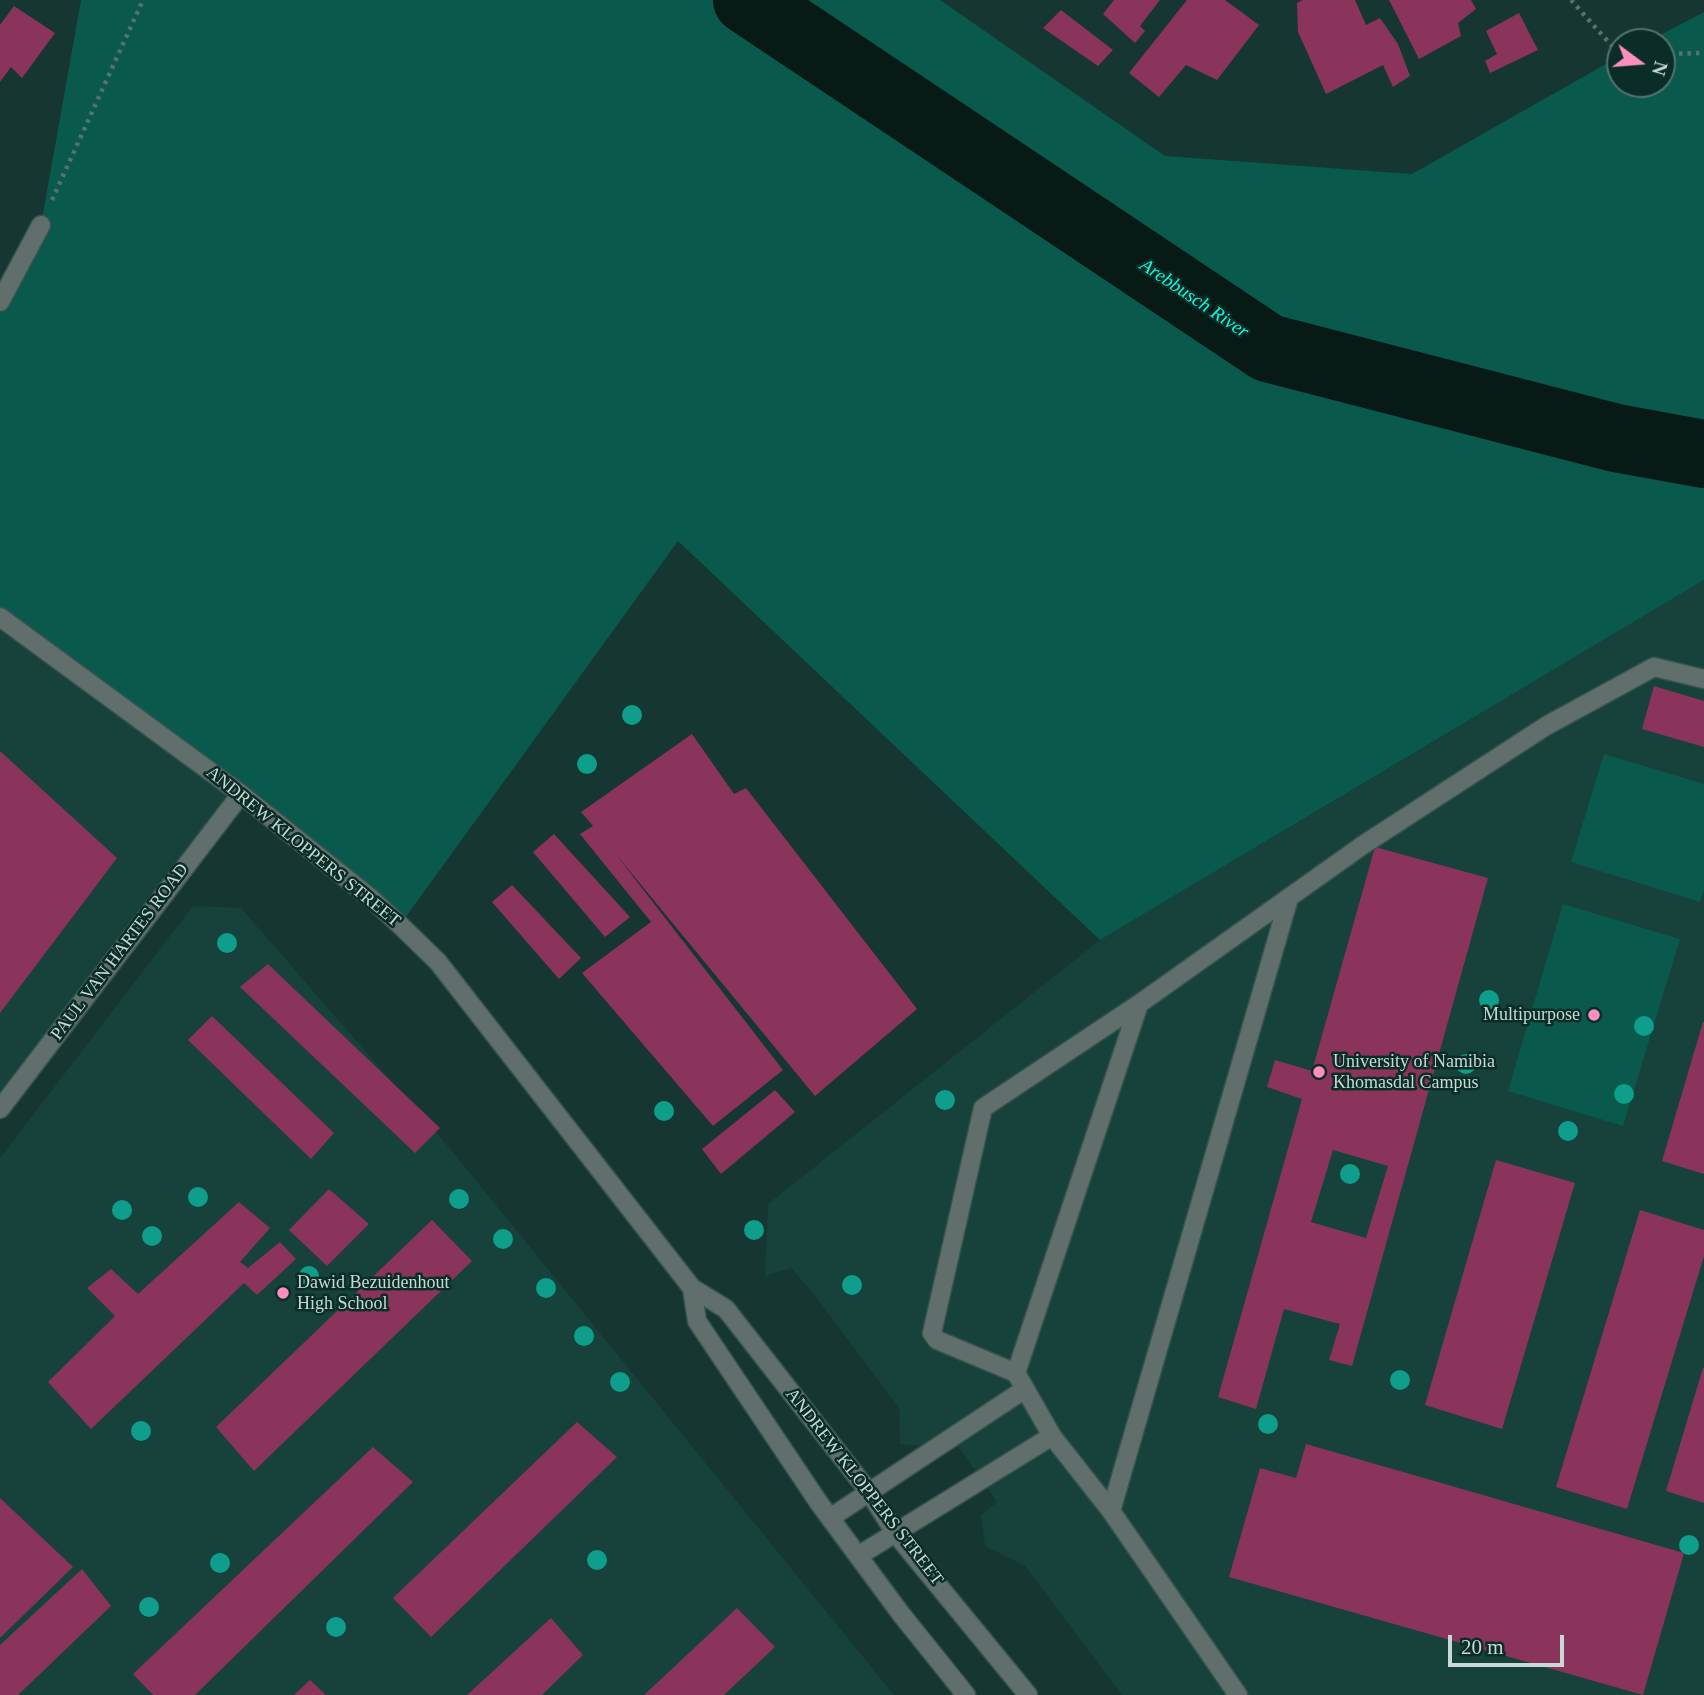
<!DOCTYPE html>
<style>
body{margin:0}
#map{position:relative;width:1704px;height:1695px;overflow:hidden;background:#163731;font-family:Georgia,serif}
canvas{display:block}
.north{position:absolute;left:1606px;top:28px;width:70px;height:70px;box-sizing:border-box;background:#0b2d27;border:2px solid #56726d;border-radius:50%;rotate:106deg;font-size:19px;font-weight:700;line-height:28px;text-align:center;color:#c7d9d5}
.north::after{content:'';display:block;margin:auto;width:24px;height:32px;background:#fe8ebd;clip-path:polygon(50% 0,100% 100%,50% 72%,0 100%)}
.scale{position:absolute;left:1448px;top:1635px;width:116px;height:32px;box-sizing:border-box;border:4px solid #c7d9d5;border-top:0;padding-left:9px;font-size:21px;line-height:24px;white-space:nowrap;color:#c7d9d5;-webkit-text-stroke:5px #0b2d27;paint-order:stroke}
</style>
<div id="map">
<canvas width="1704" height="1695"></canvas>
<div class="north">N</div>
<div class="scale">20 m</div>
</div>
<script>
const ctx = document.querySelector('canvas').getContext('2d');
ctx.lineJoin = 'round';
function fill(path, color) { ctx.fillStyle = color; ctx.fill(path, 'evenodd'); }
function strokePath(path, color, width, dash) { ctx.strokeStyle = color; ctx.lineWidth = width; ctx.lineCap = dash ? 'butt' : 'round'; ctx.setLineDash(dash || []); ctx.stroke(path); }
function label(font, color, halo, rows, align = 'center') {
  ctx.font = font + ' Georgia,serif'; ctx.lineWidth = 5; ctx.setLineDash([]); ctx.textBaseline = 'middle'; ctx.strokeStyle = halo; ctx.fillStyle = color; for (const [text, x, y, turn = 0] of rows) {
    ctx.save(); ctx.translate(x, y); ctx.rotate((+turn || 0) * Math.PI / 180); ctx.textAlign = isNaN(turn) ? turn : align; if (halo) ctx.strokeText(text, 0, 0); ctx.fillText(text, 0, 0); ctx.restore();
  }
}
fill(new Path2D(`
 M1704,580V1695H1122L1025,1566L985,1546L981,1515L997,1502L960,1449L945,1433L933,1447L900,1444L899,1408L810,1289L791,1268L765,1276L768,1204L1100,940Z
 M0,612L241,794L0,1109Z
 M193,906L241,908L452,1151L894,1695H0V1158Z`), '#16423b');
fill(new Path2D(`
 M81,0H940L1165,156L1412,174L1620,56V84H1662V42H1647L1704,12V580L1100,940L678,541L400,925L0,612V302L41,225Z
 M1604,754L1704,784V889L1700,902L1571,862Z
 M1563,904L1680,939L1623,1126L1508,1091Z`), '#09594d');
strokePath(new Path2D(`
 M747,0L1268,348L1616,438L1704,454`), '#081a16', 68);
fill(new Path2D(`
 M1114,0H1160L1140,26L1145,31L1135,43L1103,14Z
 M1187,0H1225L1259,25L1217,80L1186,65L1159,97L1129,73Z
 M1303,0H1355L1366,25L1380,18L1398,44L1410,76L1393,87L1383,65L1326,94L1298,32L1297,3Z
 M1389,0H1471L1476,9L1458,23L1461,36L1419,59Z
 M14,6L55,33L22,78L11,67L0,82V25Z
 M1061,10L1113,50L1098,66L1043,28Z
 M1519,13L1538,50L1490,73L1485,61L1497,54L1486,31Z
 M1654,686L1704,701V747L1642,729Z
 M692,734L734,794L746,788L917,1009L815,1096L614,852L783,1070L713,1126L582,973L651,922L580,834L593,826L581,812Z
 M0,751L117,858L0,1013Z
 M554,834L630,917L605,937L533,852Z
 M1375,847L1488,878L1352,1366L1329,1360L1340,1324L1284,1309L1256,1409L1218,1397L1302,1099L1267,1087L1275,1060L1312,1071ZM1333,1150L1388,1166L1366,1238L1311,1222Z
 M512,885L581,958L559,979L492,902Z
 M268,964L440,1128L415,1153L240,987Z
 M212,1016L334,1133L311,1159L188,1040Z
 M1703,1022H1704V1174L1662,1161Z
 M775,1090L795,1112L721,1174L702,1149Z
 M1496,1160L1575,1183L1502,1429L1425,1405Z
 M329,1189L369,1224L327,1266L289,1230Z
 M239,1202L270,1228L240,1262L248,1268L280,1242L296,1259L257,1295L244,1283L91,1429L48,1382L115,1316L87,1288L111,1269L138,1294Z
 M1640,1210L1704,1230V1256L1627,1509L1556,1487Z
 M432,1220L472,1261L254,1471L216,1427Z
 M1703,1368H1704V1503L1666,1491Z
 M577,1422L617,1457L431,1637L393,1598Z
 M1306,1444L1684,1553L1643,1695L1229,1577L1260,1468L1296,1478Z
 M373,1447L413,1482L195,1695H153L133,1674Z
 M0,1498L73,1567L0,1638Z
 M82,1569L111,1606L18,1695H0V1645Z
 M737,1608L775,1647L724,1695H644Z
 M551,1618L583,1655L542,1695H467Z
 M310,1680L326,1695H294Z`), '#8a335b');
const minor = new Path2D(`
 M0,302L41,225
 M0,617L241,794L372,899L400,925L438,962L692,1288L726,1309L869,1492L896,1534L1028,1695
 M0,1109L241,794
 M692,1288L697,1321L819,1503L901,1614L966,1695
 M1016,1373L1139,1004
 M1111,1511L1289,898
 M830,1518L1025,1389
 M858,1556L1052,1436
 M1238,1695L1111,1511L1052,1436L1016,1373L937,1340L932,1333L983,1108L1139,1004L1363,845L1546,726L1654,667L1704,679`);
strokePath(minor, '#36544f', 21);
strokePath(new Path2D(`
 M1571,0L1620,55
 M1662,54L1704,53
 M52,200L143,0`), '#57726d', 4.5, [3.5, 5]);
strokePath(minor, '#616f6c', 18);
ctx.fillStyle = '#0e9e8b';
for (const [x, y] of [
 [632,715],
 [587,764],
 [227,943],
 [1489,1000],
 [1644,1026],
 [1466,1064],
 [1624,1094],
 [945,1100],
 [664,1111],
 [1568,1131],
 [1350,1174],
 [198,1197],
 [459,1199],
 [122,1210],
 [754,1230],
 [152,1236],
 [503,1239],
 [309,1276],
 [852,1285],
 [546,1288],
 [584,1336],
 [1400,1380],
 [620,1382],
 [1268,1424],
 [141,1431],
 [1689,1545],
 [597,1560],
 [220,1563],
 [149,1607],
 [336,1627]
]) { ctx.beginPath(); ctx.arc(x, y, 10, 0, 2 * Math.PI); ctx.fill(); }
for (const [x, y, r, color] of [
 [1594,1015,7,"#fe8ebd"],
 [1319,1072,7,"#fe8ebd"],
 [283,1293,7,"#fe8ebd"]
]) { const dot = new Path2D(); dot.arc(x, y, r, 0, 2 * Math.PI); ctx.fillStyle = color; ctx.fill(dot); strokePath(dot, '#0b2d27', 2.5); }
label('18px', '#c7d9d5', '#0b2d27', [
 ["ANDREW KLOPPERS STREET",303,847,39],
 ["PAUL VAN HARTES ROAD",120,952,-53],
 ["ANDREW KLOPPERS STREET",864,1487,52]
]);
label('18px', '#c7d9d5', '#0b2d27', [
 ["Multipurpose",1580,1015,"right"],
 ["University of Namibia",1333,1062],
 ["Khomasdal Campus",1333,1083],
 ["Dawid Bezuidenhout",297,1283],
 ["High School",297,1304]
], 'left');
label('italic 19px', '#1af6d9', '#0b2d27', [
 ["Arebbusch River",1194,299,34]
]);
</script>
